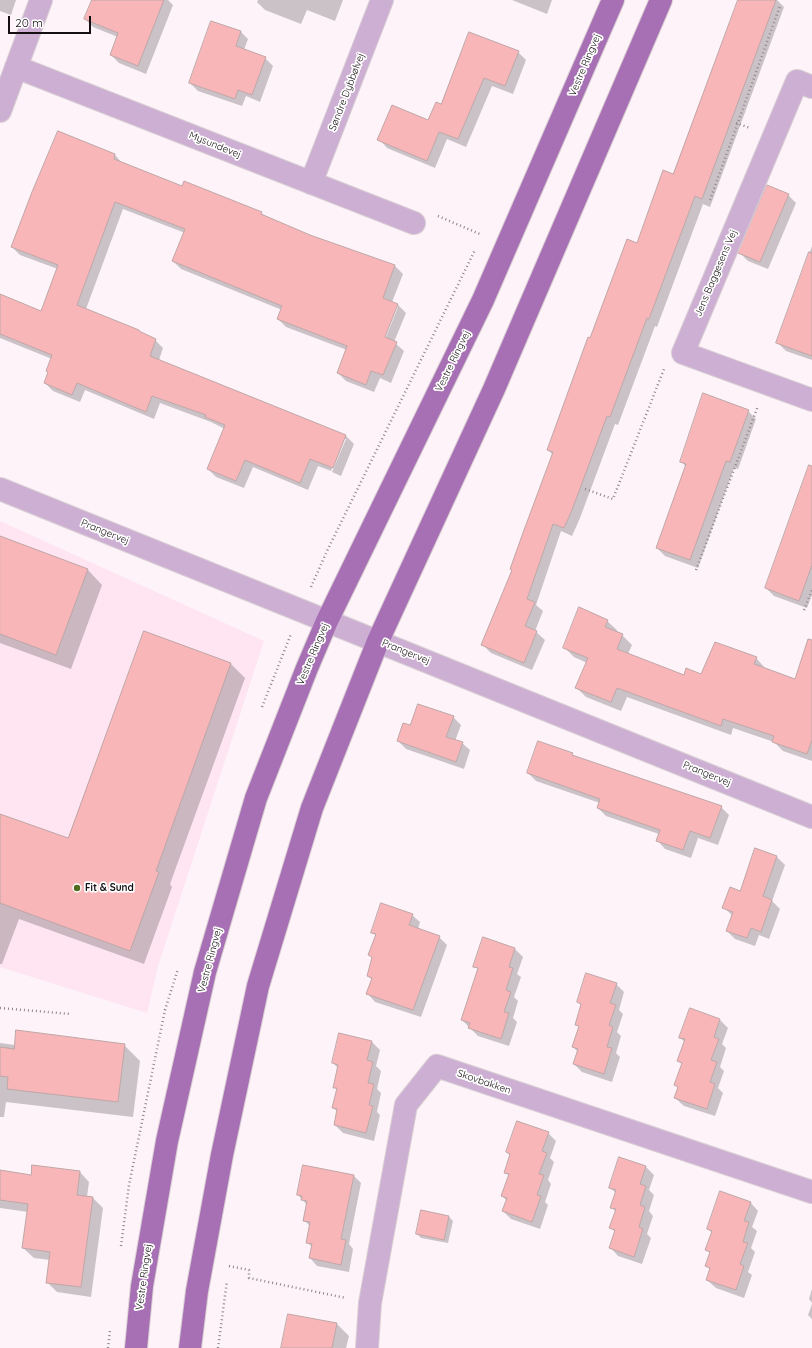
<!DOCTYPE html>
<meta charset="utf-8">
<style>
body{margin:0}
#map{position:relative;width:812px;height:1348px;overflow:hidden;background:#fdf3f8;font-family:Quicksand,sans-serif}
canvas{display:block}
.scale{position:absolute;left:8px;top:16px;width:83px;height:18px;box-sizing:border-box;border:2px solid #140d11;border-top:0;padding-left:5px;font-size:12px;line-height:14px;white-space:nowrap;color:#140d11;-webkit-text-stroke:3px #fff;paint-order:stroke}
</style>
<div id="map">
<canvas width="812" height="1348"></canvas>
<div class="scale">20 m</div>
</div>
<script>
const ctx = document.querySelector('canvas').getContext('2d');
ctx.lineJoin = 'round';
function fill(path, color) { ctx.fillStyle = color; ctx.fill(path, 'evenodd'); }
function strokePath(path, color, width, dash) { ctx.strokeStyle = color; ctx.lineWidth = width; ctx.lineCap = dash ? 'butt' : 'round'; ctx.setLineDash(dash || []); ctx.stroke(path); }
function label(font, color, halo, rows, align = 'center') {
  ctx.font = font + ' Quicksand,sans-serif'; ctx.lineWidth = 3.5; ctx.setLineDash([]); ctx.textBaseline = 'middle'; ctx.strokeStyle = halo; ctx.fillStyle = color; for (const [text, x, y, turn = 0] of rows) {
    ctx.save(); ctx.translate(x, y); ctx.rotate((+turn || 0) * Math.PI / 180); ctx.textAlign = isNaN(turn) ? turn : align; if (halo) ctx.strokeText(text, 0, 0); ctx.fillText(text, 0, 0); ctx.restore();
  }
}
fill(new Path2D(`
 M0,521L264,641L158,966L147,1013L0,967Z`), '#fee5f1');
fill(new Path2D(`
 M0,0H16L11,15L0,11Z
 M93,0H168L173,5L146,74L119,63L111,55L118,37L93,27L85,19Z
 M258,0H343L335,21L307,10L301,24L265,10L257,2Z
 M512,0H552L547,14Z
 M739,0H777L784,7L710,207L703,204L657,327L655,326L618,425L615,424L580,518L572,536L561,531L536,605L543,611L535,631L545,640L532,670L491,653L483,645L513,571L511,569L553,455L548,450L591,339L674,176Z
 M212,22L241,32L248,39L244,50L265,58L273,66L260,102L246,96L242,106L198,91L190,83Z
 M518,52L526,60L513,94L492,86L466,147L447,139L435,168L387,148L379,139L429,121L441,105Z
 M59,132L115,155L123,164L182,188L185,182L261,213L265,217L310,236L395,266L403,274L392,302L398,305L406,313L394,342L404,351L391,383L380,378L374,392L346,381L338,373L347,350L286,327L278,319L282,310L181,269L173,261L185,233L123,209L86,309L155,340L163,348L159,360L346,436L354,444L341,476L332,472L346,439H344L331,471L318,466L308,490L253,467L244,488L216,477L208,469L225,429L211,422L160,403L154,419L85,390L80,402L53,391L45,383L52,359L0,338V296L41,312L58,269L20,255L12,247ZM396,307H398L384,342H382Z
 M788,195L796,203L768,269L748,261L740,253Z
 M812,246V360L786,351L777,342Z
 M748,411L756,419L738,469L734,468L698,568L665,556L657,548L686,467L681,461Z
 M812,469V595L807,608L774,596L766,588Z
 M0,537L87,569L102,585L71,669L0,643Z
 M607,621L617,630L616,633L622,635L632,645L628,654L684,676L702,675L756,658L766,669L812,685V761L783,751L774,742L733,728L731,735L627,697L621,711L586,697L577,688L587,663L574,657L564,647Z
 M144,633L231,664L245,678L170,884L172,887L144,964L19,919L2,964H0V815L68,840Z
 M453,717L461,725L455,741L462,743L470,750L464,769L406,749L398,741L411,727Z
 M572,754L575,757L721,807L729,815L718,845L698,838L691,858L665,849L657,840L659,834L606,816L598,808L600,803L536,781L528,773Z
 M777,857L785,865L772,901L780,909L769,939L759,935L755,946L735,939L727,931L733,916L723,907Z
 M412,915L420,922L418,929L439,937L447,945L421,1017L375,1002L368,994L372,980L368,976L373,959L370,955L376,936L372,932Z
 M515,949L523,957L517,974L521,977L514,997L518,1001L513,1018L517,1022L509,1046L478,1036L462,1020L479,970L475,966Z
 M616,984L624,992L619,1010L623,1014L617,1032L621,1036L616,1053L620,1057L612,1082L582,1072L574,1064L578,1052L573,1047L580,1028L576,1024L582,1006L578,1002Z
 M720,1020L728,1028L722,1044L726,1048L720,1067L724,1071L718,1088L723,1093L715,1116L684,1106L675,1098L679,1088L675,1085L682,1064L678,1061L685,1042L680,1038Z
 M372,1042L380,1050L376,1066L381,1071L377,1089L381,1093L377,1112L380,1115L374,1141L343,1133L335,1125L338,1112L333,1108L337,1090L334,1087L338,1068L333,1063Z
 M0,1043L15,1045H124L140,1061L133,1117L6,1102L4,1117H0Z
 M548,1133L556,1141L550,1158L554,1162L548,1180L551,1184L545,1202L548,1205L540,1229L511,1219L503,1211L507,1201L502,1196L509,1176L505,1172L511,1156L507,1152Z
 M646,1167L654,1175L649,1190L654,1195L649,1211L653,1216L647,1234L651,1238L642,1264L618,1256L610,1247L615,1232L611,1228L616,1212L611,1207L616,1193L610,1188Z
 M0,1171L32,1176L79,1171L89,1182L87,1197L93,1198L103,1208L91,1297L57,1292L47,1282L50,1260L34,1258L23,1248L28,1212L0,1208Z
 M353,1175L361,1183L349,1244L353,1249L349,1272L317,1266L310,1258L312,1247L307,1242L310,1226L304,1220L307,1205L298,1195Z
 M750,1202L758,1211L752,1227L757,1231L751,1248L755,1252L748,1272L752,1275L744,1298L716,1288L707,1280L711,1270L706,1266L711,1254L706,1249L712,1233L708,1229Z
 M449,1217L453,1221L448,1243L421,1238L417,1234Z
 M812,1289V1303L809,1299Z
 M812,1304V1319L808,1315Z
 M337,1324L349,1336L346,1348H282Z`), '#0003');
const building = new Path2D(`
 M92,0H164L138,66L110,55L118,33L84,19Z
 M738,0H776L702,199L695,196L649,319L647,318L610,417L607,416L572,510L564,528L553,524L527,599L535,602L525,626L537,631L524,663L481,645L512,570L510,569L524,530L553,452L547,450L588,337L590,338L627,239L637,243L663,170L673,174Z
 M211,21L241,31L236,46L266,57L252,95L238,90L235,99L189,83Z
 M469,32L519,51L505,86L484,78L458,139L439,132L427,161L377,140L392,105L428,120L436,102L441,104Z
 M58,131L115,154L114,159L182,186L184,181L262,212L261,214L310,235L395,265L383,298L398,304L385,337L397,342L383,375L371,371L366,385L337,373L347,346L277,319L282,306L172,261L185,229L115,202L77,305L139,330V331L156,339L150,356L346,435L333,468L310,459L300,483L245,460L236,481L207,469L225,425L205,417L206,415L152,396L146,412L77,383L72,395L44,383L48,372L46,371L52,355L0,334V294L41,311L58,265L11,247L32,192Z
 M767,185L789,194L760,262L738,253Z
 M809,252L812,253V356L776,343Z
 M703,393L749,410L730,462L726,461L690,560L656,548L686,464L680,462Z
 M809,465L812,466V565L799,601L765,588Z
 M0,536L88,569L56,655L0,634Z
 M579,607L608,620L605,627L623,634L617,649L684,675L686,668L701,674L715,642L757,657L754,664L795,679L808,639L812,640V740L807,754L772,742L774,736L723,719L721,726L617,688L611,702L575,688L588,658L563,648Z
 M144,631L231,663L156,871L159,872L130,951L0,903V814L68,838Z
 M418,704L454,716L446,737L463,742L456,762L397,741L403,723L410,725Z
 M538,741L573,753L572,755L722,806L710,838L690,831L683,850L656,841L660,830L597,808L600,799L527,773Z
 M755,848L777,856L763,896L772,900L761,932L751,928L747,938L726,931L733,912L722,908L730,887L740,891Z
 M381,903L413,914L409,925L440,936L413,1010L366,994L372,978L367,976L372,957L368,955L376,934L371,933Z
 M483,937L515,948L509,967L513,968L506,990L511,992L504,1012L509,1013L501,1039L468,1028L470,1023L461,1020L478,968L473,967Z
 M586,973L617,983L610,1003L616,1005L609,1025L613,1027L607,1047L612,1048L604,1074L573,1064L578,1049L572,1047L579,1026L575,1025L581,1004L577,1002Z
 M690,1008L720,1019L714,1037L719,1039L711,1060L717,1062L710,1082L715,1084L707,1109L674,1098L678,1087L674,1085L682,1063L677,1061L685,1039L679,1038Z
 M16,1030L125,1044L118,1102L7,1089L8,1077L0,1076V1047L14,1049Z
 M339,1033L372,1041L367,1060L373,1062L368,1083L374,1084L369,1105L373,1106L366,1133L334,1125L337,1109L332,1108L337,1088H333L338,1065L332,1063Z
 M517,1121L549,1132L542,1151L547,1153L539,1174L544,1175L537,1195L541,1196L532,1222L502,1211L507,1198L501,1196L509,1174L504,1173L510,1154L506,1152Z
 M619,1157L646,1166L640,1184L646,1186L640,1205L645,1207L639,1227L643,1229L634,1257L609,1248L615,1230L609,1228L616,1209L610,1208L616,1190L609,1188Z
 M32,1165L80,1171L77,1195L93,1197L81,1287L46,1283L50,1252L22,1248L28,1204L0,1200V1170L31,1175Z
 M303,1165L354,1175L341,1239L346,1240L341,1265L309,1258L312,1244L306,1243L310,1222L303,1221L307,1201L301,1200L302,1196L297,1195Z
 M720,1191L751,1202L744,1221L749,1222L743,1242L748,1243L740,1264L744,1266L736,1290L706,1280L710,1268L705,1266L710,1252L705,1250L712,1231L707,1229Z
 M421,1210L449,1216L444,1240L416,1234Z
 M288,1314L337,1323L332,1348H281Z`);
fill(building, '#f8b6b9');
strokePath(building, '#bfa6a7', 1);
const minor = new Path2D(`
 M16,67L414,223
 M812,87L797,81L683,353L812,400
 M0,111L41,0
 M311,183L382,0
 M0,489L812,817
 M367,1348L370,1303L406,1105L437,1066L812,1192`);
const major = new Path2D(`
 M136,1348L142,1286L167,1141L205,972L256,798L307,668L327,621L483,300L613,0
 M190,1348L197,1291L222,1155L258,986L312,808L378,641L494,389L661,0`);
strokePath(minor, '#d8ced3', 24);
strokePath(major, '#d8ced3', 24);
strokePath(new Path2D(`
 M736,123L750,128
 M710,200L780,6
 M438,216L482,235
 M585,489L613,499L664,369
 M696,570L758,406
 M311,587L327,551L475,250
 M804,610L812,590
 M262,707L291,634
 M0,1008L71,1014
 M121,1246L129,1185L165,1010L178,969
 M229,1266L249,1270V1278L346,1298
 M108,1348L110,1330
 M218,1348L227,1281`), '#8e868a', 2.5, [1, 3]);
strokePath(minor, '#cdafd4', 22);
strokePath(major, '#a870b4', 22);
for (const [x, y, r, color] of [
 [77,888,4,"#516c1f"]
]) { const dot = new Path2D(); dot.arc(x, y, r, 0, 2 * Math.PI); ctx.fillStyle = color; ctx.fill(dot); strokePath(dot, '#fff', 1.5); }
label('10px', '#140d11', '#fff', [
 ["Vestre Ringvej",585,65,-67],
 ["Søndre Dybbølvej",347,92,-69],
 ["Mysundevej",215,145,22],
 ["Jens Baggesens Vej",716,273,-67],
 ["Vestre Ringvej",453,361,-64],
 ["Prangervej",105,532,22],
 ["Prangervej",406,652,22],
 ["Vestre Ringvej",313,654,-67],
 ["Prangervej",707,774,22],
 ["Vestre Ringvej",210,960,-75],
 ["Skovbakken",484,1082,19],
 ["Vestre Ringvej",144,1277,-82]
]);
label('bold 10px', '#140d11', '#fff', [
 ["Fit & Sund",85,888]
], 'left');
</script>
